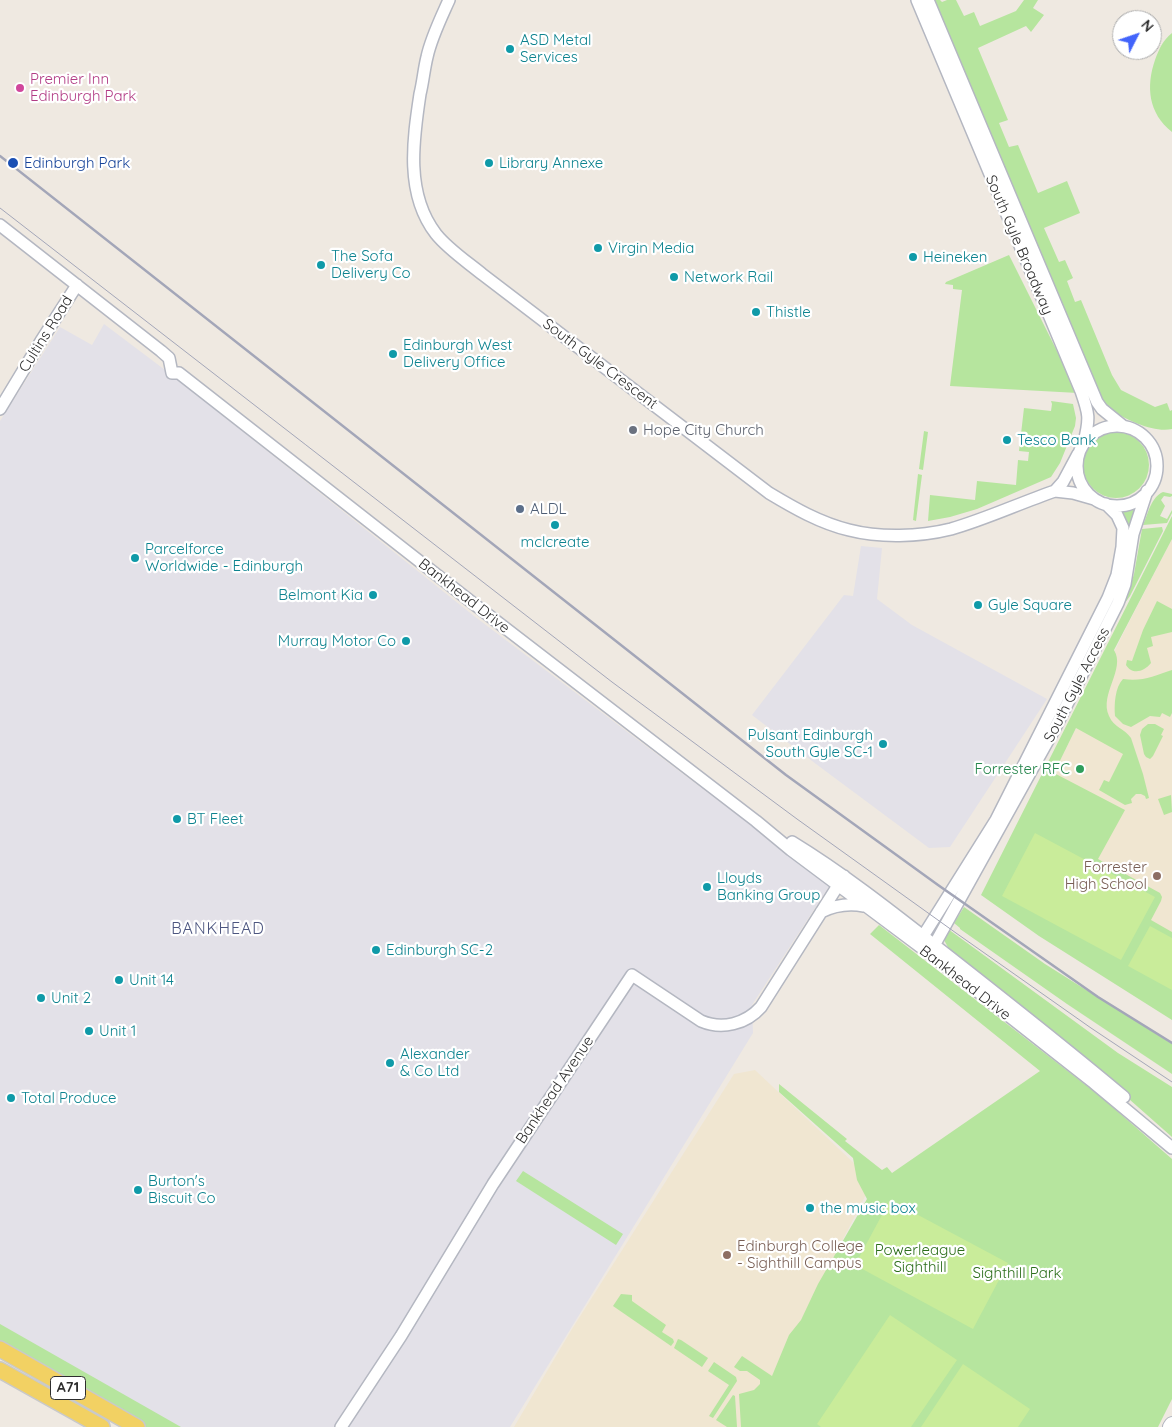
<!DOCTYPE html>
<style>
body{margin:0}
#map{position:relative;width:1172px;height:1427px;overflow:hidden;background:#efe9e1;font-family:Quicksand,sans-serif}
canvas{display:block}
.north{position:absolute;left:1112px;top:10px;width:50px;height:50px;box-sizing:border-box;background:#fff;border:1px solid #ababab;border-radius:50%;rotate:49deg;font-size:14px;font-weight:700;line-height:20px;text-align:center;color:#2e2e2e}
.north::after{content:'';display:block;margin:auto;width:18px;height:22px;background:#4264fb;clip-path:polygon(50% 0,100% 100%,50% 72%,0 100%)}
</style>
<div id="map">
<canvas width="1172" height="1427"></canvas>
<div class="north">N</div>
</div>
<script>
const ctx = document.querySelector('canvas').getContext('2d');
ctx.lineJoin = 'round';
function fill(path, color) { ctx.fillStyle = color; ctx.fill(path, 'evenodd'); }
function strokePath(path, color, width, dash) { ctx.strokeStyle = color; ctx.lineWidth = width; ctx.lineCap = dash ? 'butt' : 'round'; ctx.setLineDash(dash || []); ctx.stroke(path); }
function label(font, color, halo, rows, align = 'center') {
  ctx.font = font + ' Quicksand,sans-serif'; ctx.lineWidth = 4.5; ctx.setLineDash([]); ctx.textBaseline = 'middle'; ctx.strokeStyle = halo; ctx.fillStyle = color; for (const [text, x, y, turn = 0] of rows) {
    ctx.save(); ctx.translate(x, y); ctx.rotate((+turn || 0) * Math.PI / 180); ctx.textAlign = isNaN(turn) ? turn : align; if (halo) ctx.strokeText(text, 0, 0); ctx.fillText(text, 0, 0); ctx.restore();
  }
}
fill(new Path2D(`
 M104,324L177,379L474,616L830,885L752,1005L753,1033L510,1427H146L96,1399L0,1341V421L60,327L92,345Z
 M861,546L882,548L877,599L912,625L1047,699L950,847L929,848L816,764L752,715L844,595L853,596Z`), '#e3e1e8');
fill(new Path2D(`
 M1172,539V992L993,895L1126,628Z
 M755,1070L873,1181L746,1427H514L572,1329L734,1074Z`), '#f0e6d1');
fill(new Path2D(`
 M933,0H940L942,2L947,0H956L964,16L974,12L980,26L1016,11L1024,0H1038L1033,8L1044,15L1031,32L1026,26L978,48L1008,120L999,123L1009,147L1018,145L1038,193L1067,181L1080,213L1044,228L1059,262L1065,260L1073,278L1067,281L1075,302L1081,300L1112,375L1121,390L1155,407L1167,403L1170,411L1172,410V429C1155,433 1129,421 1114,412C1110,409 1106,405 1102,401Z
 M1172,33V132C1148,113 1146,86 1155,60C1159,49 1163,40 1172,33Z
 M1009,255L1078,393L950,386L962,290L953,289V285L945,284L946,282Z
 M1051,401L1073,404L1076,418L1075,426L1060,463L1051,477L977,509L950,517L928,521L930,495L975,500L977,481L1016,485L1018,460L1028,461L1029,452L1019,451L1024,408L1051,411L1052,404Z
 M924,431L928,432L923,470L919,469Z
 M1083 465a33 33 0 1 1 66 0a33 33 0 1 1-66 0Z
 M918,474L922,475L916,521L913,520Z
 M1163,492L1172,494V496L1170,497L1164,496L1161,500L1165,506L1160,516L1167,519L1172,510V513L1167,523L1143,525C1148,514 1151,497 1163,492Z
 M1137,504L1133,526L1128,527L1125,518L1120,509Z
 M1172,516V539L1114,650C1126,669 1099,694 1109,716C1114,728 1124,728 1131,738L1143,774L1149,798L1146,799L1145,796L1141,794H1136L1131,799L1132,803L1125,805L1099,790L1104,780L1109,782L1123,754L1076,728L1054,773L1125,810L1098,859L1160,893L1162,897L1161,901L1151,920L1172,932V1020L1039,936L981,895Z
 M1162,527L1163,531L1130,596L1125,603L1134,574L1142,529Z
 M1157,601L1172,609V632L1151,637L1153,646L1147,648L1151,663C1144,672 1132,675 1126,665L1127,660L1132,661L1143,630Z
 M1172,670V713L1170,717L1162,713L1160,717L1150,716L1131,727L1123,724L1115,716C1114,705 1115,687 1123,679C1142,682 1154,676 1172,670Z
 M1148,724H1155L1164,729L1161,735L1163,736L1153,756L1150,759L1146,757L1144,754L1140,735L1142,729Z
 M1171,795L1172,812L1164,815L1158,799Z
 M964,907L1045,964L1172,1044V1074L1067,1004L960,929V928L954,923Z
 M879,925L1100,1096L1172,1159V1399L1158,1427H741L739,1394L754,1390L760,1384V1380L747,1371H740L734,1367L742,1356L772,1376L789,1335L801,1320L818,1284L867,1199L857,1180L853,1158L779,1092V1084L847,1139L845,1141L882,1170L887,1167L892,1173L1040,1071L870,934Z
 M948,929L1118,1053L1172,1087V1137L1061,1039L949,949L944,940Z
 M523,1171L623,1234L616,1245L516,1181Z
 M621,1294L632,1295V1301L666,1325L662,1332L673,1339L674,1342L671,1346L613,1306Z
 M0,1324L181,1427H146L96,1399L0,1341Z
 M678,1339L681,1340L708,1358L702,1367L674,1348Z
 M714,1362L736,1377L737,1381L713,1418L709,1416L729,1385L708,1371Z
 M733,1395L735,1396L737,1427H727L716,1420Z`), '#b6e59e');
fill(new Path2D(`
 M1035,833L1155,897L1121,960L1002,896Z
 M1150,926L1172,938V990L1128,966Z
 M890,1200L1008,1263L973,1329L855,1265Z
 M890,1315L957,1360L911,1427H821L817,1424Z
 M963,1364L1030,1409L1018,1427H921Z`), '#c9ec9a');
const tertiary = new Path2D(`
 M449,0C441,18 431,38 427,57C424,69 423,82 420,94C413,140 405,194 436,234C448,249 466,261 482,274L769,493C794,508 820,523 849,530C880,538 919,537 951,529C986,519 1020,503 1055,491L1063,482L1078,454
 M917,0L1081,391C1089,414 1090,418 1084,442
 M928,0L1097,402L1102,409L1123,426
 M0,225L161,351L169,358L172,373H179L474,604L756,821L791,850L930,954L1094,1083L1172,1148
 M0,409L41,341L77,285
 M1077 466a40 40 0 1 1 80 0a40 40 0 1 1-80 0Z
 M1055,491L1073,493L1094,499
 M792,842C846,875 896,915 946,954C1006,1001 1066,1048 1124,1097
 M821,912C835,905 848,903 864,906
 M920,941L996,820L1108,598L1117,575L1122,547L1123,528L1117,515L1106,504
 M931,951L1056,726L1118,603L1125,584L1133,534L1147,491
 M341,1427L401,1336L493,1184L632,975L701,1021C722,1030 746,1024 761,1007L844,876`);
const secondary = new Path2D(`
 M1170,1427L1172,1424`);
const primary = new Path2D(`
 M0,1349L137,1427
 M0,1370L102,1427`);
strokePath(tertiary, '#b4b7c1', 14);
strokePath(secondary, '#b4b7c1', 16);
strokePath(primary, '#c9c9c9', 18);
strokePath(tertiary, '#fff', 11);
strokePath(secondary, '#fff', 14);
strokePath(primary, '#f2d163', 15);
strokePath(new Path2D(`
 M0,208L612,682L797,819L956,933L1091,1028L1172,1082`), '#a3a6b8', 1);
strokePath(new Path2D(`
 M0,156L786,775L938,885L1098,997L1172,1043`), '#a3a6b8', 2.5);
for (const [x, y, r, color] of [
 [510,49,5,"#0f9aa8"],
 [20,88,5,"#d1479c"],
 [13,163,6,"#1a4fb4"],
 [489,163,5,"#0f9aa8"],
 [598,248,5,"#0f9aa8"],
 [913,257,5,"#0f9aa8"],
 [321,265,5,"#0f9aa8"],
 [674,277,5,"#0f9aa8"],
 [756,312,5,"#0f9aa8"],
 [393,354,5,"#0f9aa8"],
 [633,430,5,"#6b7280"],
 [1007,440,5,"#0f9aa8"],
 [520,509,5,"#5c6f8a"],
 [555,525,5,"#0f9aa8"],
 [135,558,5,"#0f9aa8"],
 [373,595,5,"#0f9aa8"],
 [978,605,5,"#0f9aa8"],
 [406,641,5,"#0f9aa8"],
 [883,744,5,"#0f9aa8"],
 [1080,769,5,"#2e9e5b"],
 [177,819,5,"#0f9aa8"],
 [1157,876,5,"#8d6e63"],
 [707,887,5,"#0f9aa8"],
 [376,950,5,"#0f9aa8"],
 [119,980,5,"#0f9aa8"],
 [41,998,5,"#0f9aa8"],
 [89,1031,5,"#0f9aa8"],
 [390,1063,5,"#0f9aa8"],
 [11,1098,5,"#0f9aa8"],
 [138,1190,5,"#0f9aa8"],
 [810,1208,5,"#0f9aa8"],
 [727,1255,5,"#8d6e63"]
]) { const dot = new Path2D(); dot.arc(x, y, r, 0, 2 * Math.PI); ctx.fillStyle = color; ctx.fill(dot); strokePath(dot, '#fff', 2); }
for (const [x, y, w] of [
 [68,1388,35]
]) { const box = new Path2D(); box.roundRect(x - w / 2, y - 11.5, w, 23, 4); ctx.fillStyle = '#fff'; ctx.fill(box); strokePath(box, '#2e2e2e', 1); }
label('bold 14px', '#2e2e2e', null, [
 ["A71",68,1388]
]);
label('15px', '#0d838f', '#fff', [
 ["ASD Metal",520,40],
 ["Services",520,57],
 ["Library Annexe",499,163],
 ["Virgin Media",608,248],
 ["The Sofa",331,256],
 ["Delivery Co",331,273],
 ["Heineken",923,257],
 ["Network Rail",684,277],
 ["Thistle",766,312],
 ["Edinburgh West",403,345],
 ["Delivery Office",403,362],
 ["Tesco Bank",1017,440],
 ["mclcreate",555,542,"center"],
 ["Parcelforce",145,549],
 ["Worldwide - Edinburgh",145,566],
 ["Belmont Kia",363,595,"right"],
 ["Gyle Square",988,605],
 ["Murray Motor Co",396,641,"right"],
 ["Pulsant Edinburgh",873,735,"right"],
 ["South Gyle SC-1",873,752,"right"],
 ["BT Fleet",187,819],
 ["Lloyds",717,878],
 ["Banking Group",717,895],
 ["Edinburgh SC-2",386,950],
 ["Unit 14",129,980],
 ["Unit 2",51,998],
 ["Unit 1",99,1031],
 ["Alexander",400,1054],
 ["& Co Ltd",400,1071],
 ["Total Produce",21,1098],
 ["Burton's",148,1181],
 ["Biscuit Co",148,1198],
 ["the music box",820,1208]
], 'left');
label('15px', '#b23c85', '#fff', [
 ["Premier Inn",30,79],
 ["Edinburgh Park",30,96]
], 'left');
label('15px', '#164399', '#fff', [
 ["Edinburgh Park",24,163]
], 'left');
label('15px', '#2e2e2e', '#fff', [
 ["South Gyle Broadway",1019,245,67],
 ["Cultins Road",46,334,-58],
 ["South Gyle Crescent",600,364,37],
 ["Bankhead Drive",464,596,38],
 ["South Gyle Access",1077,685,-63],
 ["Bankhead Drive",965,983,38],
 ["Bankhead Avenue",555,1090,-56]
]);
label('15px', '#5b616d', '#fff', [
 ["Hope City Church",643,430]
], 'left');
label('15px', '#4e5e75', '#fff', [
 ["ALDL",530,509]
], 'left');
label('15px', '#27864d', '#fff', [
 ["Forrester RFC",1070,769]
], 'right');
label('15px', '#785e54', '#fff', [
 ["Forrester",1147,867],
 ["High School",1147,884],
 ["Edinburgh College",737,1246,"left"],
 ["- Sighthill Campus",737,1263,"left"]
], 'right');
label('15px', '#2c6e1b', '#fff', [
 ["Powerleague",920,1250],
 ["Sighthill",920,1267],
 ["Sighthill Park",1017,1273]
]);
ctx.letterSpacing = '1px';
label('16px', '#4d5680', '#fff', [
 ["BANKHEAD",218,929]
]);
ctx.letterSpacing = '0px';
</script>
